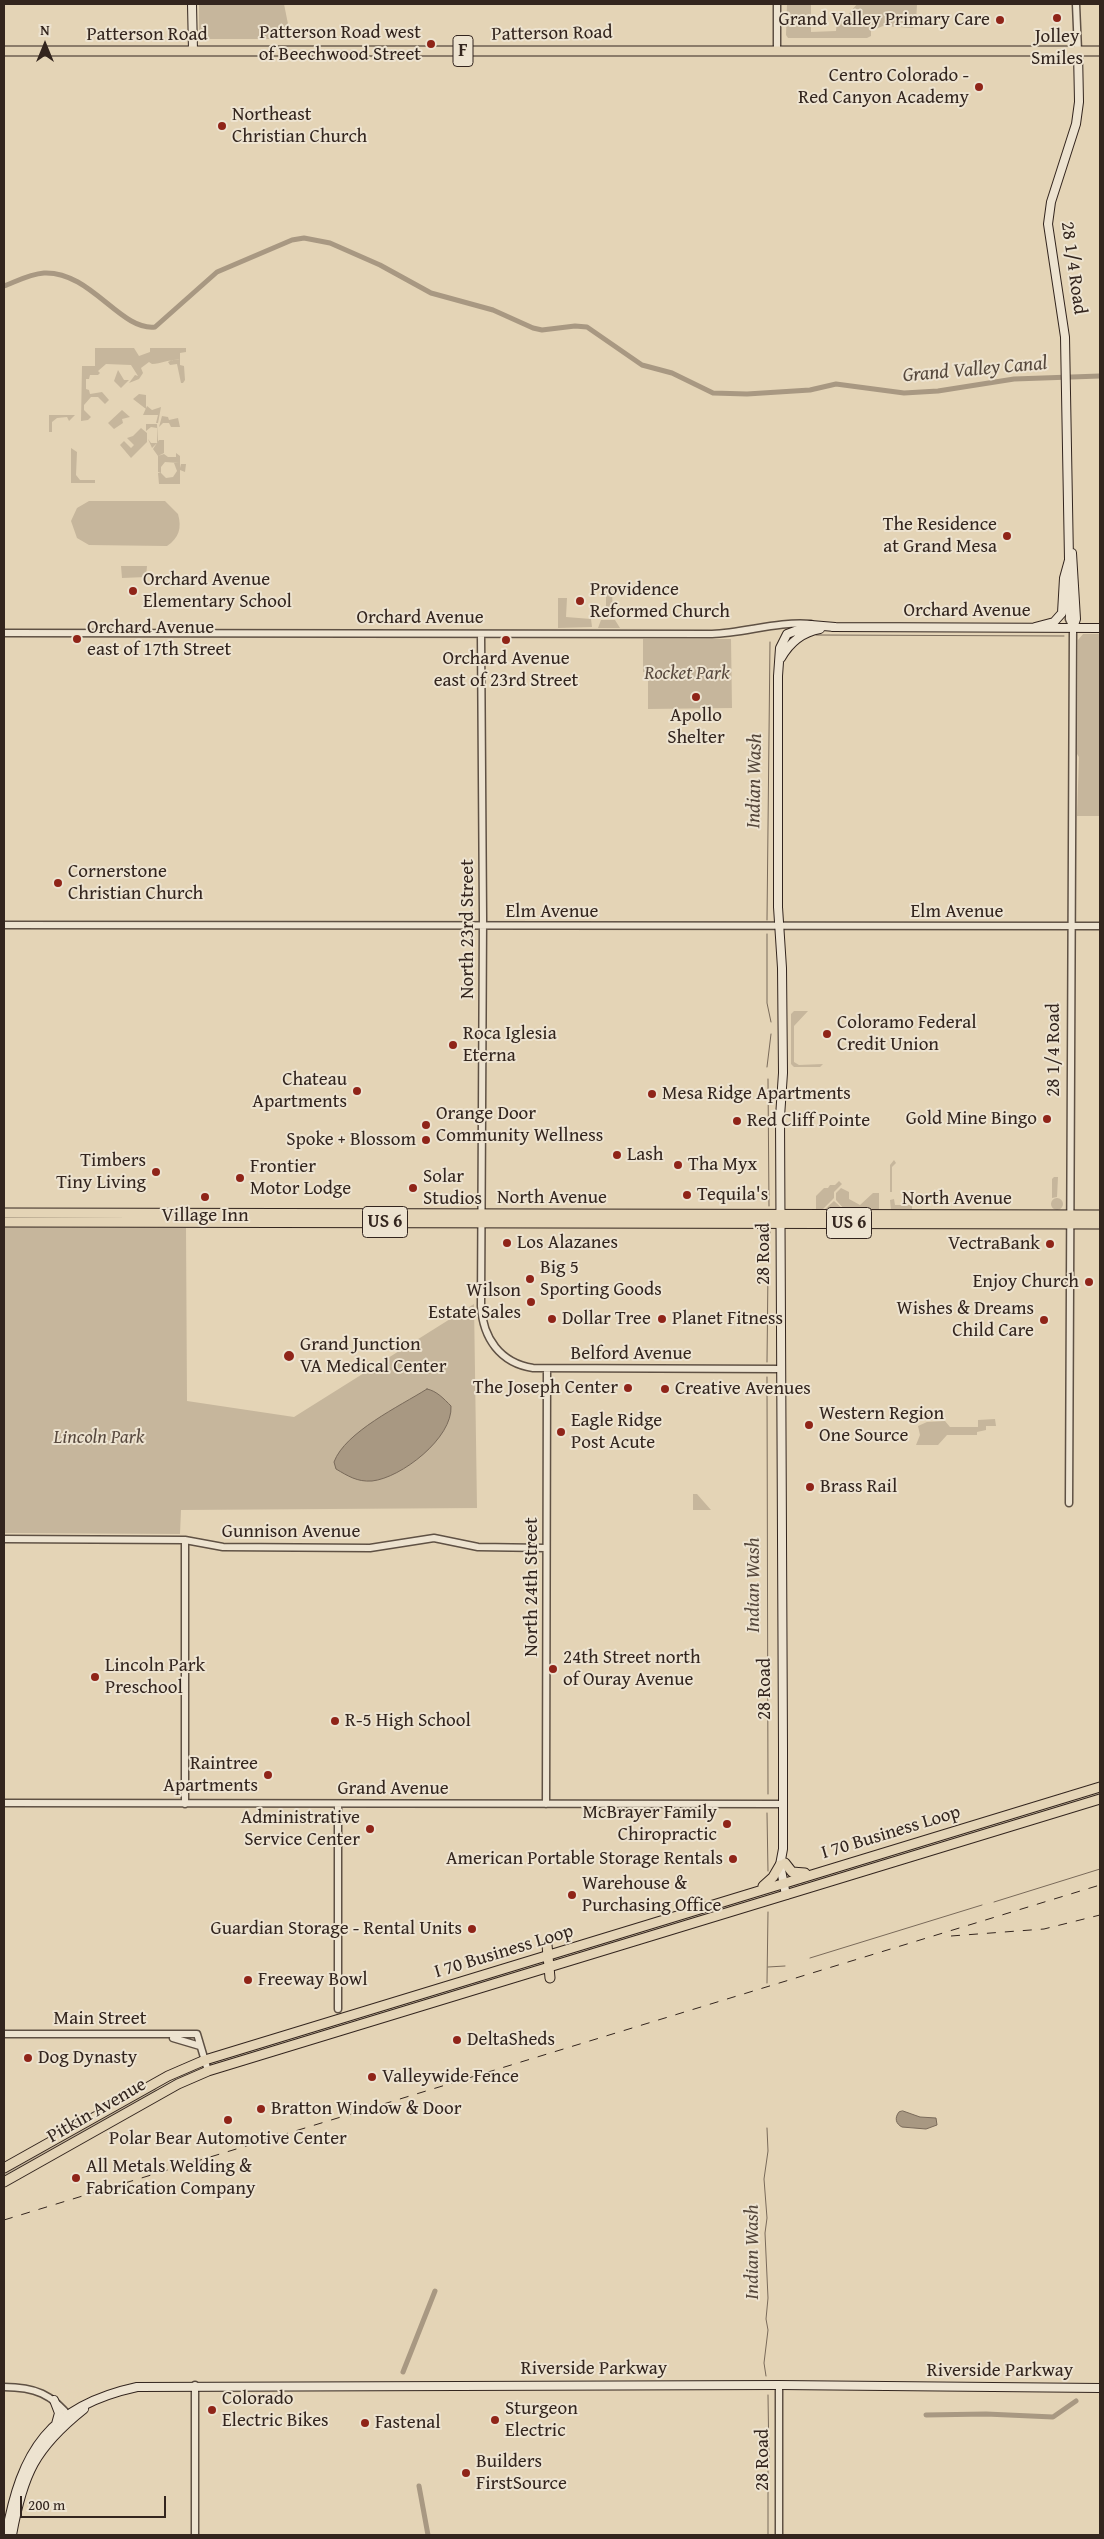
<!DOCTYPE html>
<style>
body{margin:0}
#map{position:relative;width:1104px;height:2539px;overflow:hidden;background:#e4d4b6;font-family:"Gentium Book Plus",serif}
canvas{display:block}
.frame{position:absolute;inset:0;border:5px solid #33251e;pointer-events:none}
.north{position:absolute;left:20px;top:20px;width:50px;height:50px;-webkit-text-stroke:4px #ede3d0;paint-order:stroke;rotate:0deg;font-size:14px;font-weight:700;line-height:20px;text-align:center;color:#33251e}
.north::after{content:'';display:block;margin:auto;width:18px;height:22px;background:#33251e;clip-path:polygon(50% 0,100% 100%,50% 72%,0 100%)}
.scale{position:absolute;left:20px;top:2496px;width:146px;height:22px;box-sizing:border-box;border:2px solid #33251e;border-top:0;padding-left:6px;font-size:15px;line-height:18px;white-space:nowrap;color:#33251e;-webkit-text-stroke:4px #ede3d0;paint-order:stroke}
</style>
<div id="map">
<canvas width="1104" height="2539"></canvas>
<div class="frame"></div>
<div class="north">N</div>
<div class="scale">200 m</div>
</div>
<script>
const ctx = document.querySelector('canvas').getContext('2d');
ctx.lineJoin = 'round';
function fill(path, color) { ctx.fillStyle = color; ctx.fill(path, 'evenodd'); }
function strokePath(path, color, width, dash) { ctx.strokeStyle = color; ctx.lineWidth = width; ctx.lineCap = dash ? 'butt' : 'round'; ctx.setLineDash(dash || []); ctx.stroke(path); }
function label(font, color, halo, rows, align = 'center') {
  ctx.font = font + ' "Gentium Book Plus",serif'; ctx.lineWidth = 4; ctx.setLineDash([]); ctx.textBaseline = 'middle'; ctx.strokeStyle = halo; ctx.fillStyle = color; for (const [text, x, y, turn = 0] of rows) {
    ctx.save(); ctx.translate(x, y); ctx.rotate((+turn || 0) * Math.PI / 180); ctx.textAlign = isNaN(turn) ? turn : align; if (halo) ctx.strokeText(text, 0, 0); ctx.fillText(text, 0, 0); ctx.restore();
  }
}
fill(new Path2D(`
 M199,4H284L291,39H203L199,35Z
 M787,4H811V32L836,31L837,16H847L857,4H917L916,24L913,28L883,26L871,31V36L867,38H788L786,35Z
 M95,348H134L139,356L150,352V348H186V352L180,353V360C169,359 162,364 152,364L149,362L141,368L143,373L139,379L129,383L135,375L138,376L131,365L106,364L98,371L100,373L98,375H90L89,379H86V389L89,390L90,394L102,392L109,400L105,404L98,397H91L84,405V410L91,417L88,420L81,421L82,366H95Z
 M172,360H180V365L184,366L185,380L183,383H181L177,364L170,365L168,362Z
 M118,370L124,380H129L121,388L114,381Z
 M139,394L146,395V409L133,399Z
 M147,406L152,410L161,407L158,423H156L158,415H143Z
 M122,410L130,417L122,419L123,423L114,429L108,423Z
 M49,415H75L69,421L67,417L57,418L52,422V432H49Z
 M162,416L168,417L169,420L178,418L180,427H171L169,423H163L159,427Z
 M146,424H157L158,442L152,448L148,439L151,443H157V428L151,427L146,431Z
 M141,428L147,433V442L131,458L120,445L124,441L131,448L134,445L127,438L133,436Z
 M159,440H164V453L158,456L153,449Z
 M71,448L77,452L76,475L80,480H95V483H71Z
 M176,453L180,456V468L181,464H186L185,472L180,470V484H159L158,473H161L158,472V456L164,454L168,457H176ZM165,462L179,463H174L177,471L173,477L166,478L161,473V467Z
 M89,501H165L178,514C182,528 179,538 167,546L89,545L77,538L71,521L77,508Z
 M121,566H147L146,577L122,578Z
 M606,591H612L613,614L610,616L606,615Z
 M558,598H567L566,617L591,619L592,627L558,628Z
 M601,620H615L620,628H598Z
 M1083,634H1100V816H1077L1079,757L1077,754L1078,640Z
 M643,639H731L732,708L648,709V672H643Z
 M794,1011H808L794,1026V1062L799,1065L823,1064L820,1067H794L791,1064V1014Z
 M894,1160L896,1163L892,1167V1192H890V1165Z
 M1054,1177H1058L1057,1197L1052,1198V1179Z
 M839,1181L842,1184L834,1192V1198L822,1210H816V1196L824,1188H828L830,1185H835Z
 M841,1188L849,1192V1199L860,1205L873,1193H879V1209L878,1211L845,1210L836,1200V1193Z
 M1051 1204a6 6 0 1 1 12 0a6 6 0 1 1-12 0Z
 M894,1199L895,1205H912V1210H891L890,1200Z
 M834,1201L844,1210H824Z
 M4,1227L186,1228L187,1401L294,1417L474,1304L477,1508L181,1510L180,1534L4,1533Z
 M995,1419L996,1426H986V1430L977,1432V1435H947L938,1445H916L920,1435L918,1426L927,1422L945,1421L950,1427H978V1420Z
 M693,1494H697L711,1510H693Z
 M155,2088L158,2091L4,2178V2173Z`), '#c6b69c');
const water = new Path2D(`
 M427,1389C437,1391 444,1399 451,1406C453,1438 401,1478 372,1481C357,1482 348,1476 336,1469L334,1462C345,1432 400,1406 427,1389Z
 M903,2111L920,2117L936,2118L937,2125L926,2129L902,2127C896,2124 894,2118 899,2112Z`);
fill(water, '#a89882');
strokePath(water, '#796a5a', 1);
strokePath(new Path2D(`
 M816,635L1064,636
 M767,920L770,642
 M767,934V1003L771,1022
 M767,1067L771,1034
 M768,1079L769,1206
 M769,1260L768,1241L770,1232
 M767,1362L768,1271
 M767,1377L768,1794
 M767,1813L768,1871
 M994,1902L1100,1869
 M810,1958L982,1905
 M768,1967L785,1966
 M767,1983L768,1912
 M766,2376L764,2363L768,2330L766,2319L768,2298L765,2233L767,2218L764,2179L768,2151L767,2128
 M768,2395L769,2463
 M768,2535V2471`), '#796a5a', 1);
strokePath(new Path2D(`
 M4,286C17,281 30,274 44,273C91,271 120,331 155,327L217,272L292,240L304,238L330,243L380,265L431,293L493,310L533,328L542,330L575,326L587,327L642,365L672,373L713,393L747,394L810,390L836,384L904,393L938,391L1014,379L1100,376
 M403,2372L435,2291
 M926,2415L986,2414L1053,2417L1076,2401
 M419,2486L428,2535`), '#a89882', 5);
const tertiary = new Path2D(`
 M777,4V50
 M1076,4L1078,51
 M1069,568V619L1073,628L1069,1503
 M4,633L712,634C745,633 778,621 811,624
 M481,634L483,918L481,1306C483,1338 500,1363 533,1368L781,1369
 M4,925L1100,926
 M4,1539L185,1540L223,1547L370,1548L434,1538L478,1547L546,1548
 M4,1803L783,1804
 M185,1804V1540
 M338,1804V2009
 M546,1804L547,1369
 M4,2034H197L208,2071
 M173,2038L200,2046
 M779,2385V2535
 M4,2387C34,2387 53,2394 71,2419
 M195,2535V2385`);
const secondary = new Path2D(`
 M192,4L193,51
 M1072,553L1076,619L1073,628
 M832,627L1100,628
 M1035,627L1054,622L1062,613L1064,578L1069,560L1065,337L1048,224L1051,202L1076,124L1079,102L1078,51
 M781,658C790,642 803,632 820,629
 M786,1895L780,1865L783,1849V1748L780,1117L783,1073L782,968L778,907V676L780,648L787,634L811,625L835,627
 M54,2400L59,2413L56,2424
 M6,2535C21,2451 49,2406 137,2387L779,2385L1100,2388
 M12,2535C23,2474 35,2448 84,2409`);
const primary = new Path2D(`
 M4,51H1100
 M4,1213L1100,1215
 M4,1222L1100,1224
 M785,1863L792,1872L805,1873
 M763,1886L773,1877L780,1865
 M547,1945L550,1978
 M4,2168L168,2076L205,2060L1100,1787
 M4,2182L178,2084L208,2071L1100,1799`);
strokePath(tertiary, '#5f5144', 9);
strokePath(secondary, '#33251e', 10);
strokePath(primary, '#33251e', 11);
strokePath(tertiary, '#ede3d0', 6);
strokePath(secondary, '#ede3d0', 8);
strokePath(primary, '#e4d4b6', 9);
strokePath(new Path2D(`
 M951,1936L1044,1929L1100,1915
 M4,2220L1100,1885`), '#33251e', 1, [9, 9]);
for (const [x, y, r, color] of [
 [1057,18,5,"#8f2418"],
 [1000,20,5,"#8f2418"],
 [431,44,5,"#8f2418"],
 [979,87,5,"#8f2418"],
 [222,126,5,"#8f2418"],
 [1007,536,5,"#8f2418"],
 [133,591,5,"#8f2418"],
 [580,601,5,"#8f2418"],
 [77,639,5,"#8f2418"],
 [506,640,5,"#8f2418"],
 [696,697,5,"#8f2418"],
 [58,883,5,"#8f2418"],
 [827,1034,5,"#8f2418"],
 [453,1045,5,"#8f2418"],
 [357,1091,5,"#8f2418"],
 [652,1094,5,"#8f2418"],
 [1047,1119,5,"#8f2418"],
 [737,1121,5,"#8f2418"],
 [426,1125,5,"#8f2418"],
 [426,1140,5,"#8f2418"],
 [617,1155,5,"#8f2418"],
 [678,1165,5,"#8f2418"],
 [156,1172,5,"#8f2418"],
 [240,1178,5,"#8f2418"],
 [413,1188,5,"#8f2418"],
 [687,1195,5,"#8f2418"],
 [205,1197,5,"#8f2418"],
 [507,1243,5,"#8f2418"],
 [1050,1244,5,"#8f2418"],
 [530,1279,5,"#8f2418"],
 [1089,1282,5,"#8f2418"],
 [531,1302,5,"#8f2418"],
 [552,1319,5,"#8f2418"],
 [662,1319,5,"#8f2418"],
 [1044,1320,5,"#8f2418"],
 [289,1356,6,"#8f2418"],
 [628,1388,5,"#8f2418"],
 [665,1389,5,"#8f2418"],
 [809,1425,5,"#8f2418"],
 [561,1432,5,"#8f2418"],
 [810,1487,5,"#8f2418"],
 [553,1669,5,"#8f2418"],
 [95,1677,5,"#8f2418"],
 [335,1721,5,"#8f2418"],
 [268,1775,5,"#8f2418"],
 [727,1824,5,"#8f2418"],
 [370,1829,5,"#8f2418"],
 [733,1859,5,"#8f2418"],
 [572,1895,5,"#8f2418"],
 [472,1929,5,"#8f2418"],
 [248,1980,5,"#8f2418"],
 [457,2040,5,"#8f2418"],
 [28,2058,5,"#8f2418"],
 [372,2077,5,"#8f2418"],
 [261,2109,5,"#8f2418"],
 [228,2120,5,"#8f2418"],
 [76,2178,5,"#8f2418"],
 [212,2410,5,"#8f2418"],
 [495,2420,5,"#8f2418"],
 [365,2423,5,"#8f2418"],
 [466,2473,5,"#8f2418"]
]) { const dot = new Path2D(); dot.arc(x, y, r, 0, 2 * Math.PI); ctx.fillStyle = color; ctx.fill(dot); strokePath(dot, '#ede3d0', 2); }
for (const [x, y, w] of [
 [463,51,20],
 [385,1222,45],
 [849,1223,45]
]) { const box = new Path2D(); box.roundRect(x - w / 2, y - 15.5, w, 31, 4); ctx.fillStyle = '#ede3d0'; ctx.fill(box); strokePath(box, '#33251e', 1); }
label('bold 18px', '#33251e', null, [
 ["F",463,51],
 ["US 6",385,1222],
 ["US 6",849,1223]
]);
label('19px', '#33251e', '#ede3d0', [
 ["Grand Valley Primary Care",990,20,"right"],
 ["Patterson Road west",421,33,"right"],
 ["of Beechwood Street",421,55,"right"],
 ["Jolley",1057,37,"center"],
 ["Smiles",1057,59,"center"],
 ["Centro Colorado -",969,76,"right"],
 ["Red Canyon Academy",969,98,"right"],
 ["Northeast",232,115],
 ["Christian Church",232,137],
 ["The Residence",997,525,"right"],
 ["at Grand Mesa",997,547,"right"],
 ["Orchard Avenue",143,580],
 ["Elementary School",143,602],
 ["Providence",590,590],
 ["Reformed Church",590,612],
 ["Orchard Avenue",87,628],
 ["east of 17th Street",87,650],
 ["Orchard Avenue",506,659,"center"],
 ["east of 23rd Street",506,681,"center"],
 ["Apollo",696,716,"center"],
 ["Shelter",696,738,"center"],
 ["Cornerstone",68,872],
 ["Christian Church",68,894],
 ["Coloramo Federal",837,1023],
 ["Credit Union",837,1045],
 ["Roca Iglesia",463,1034],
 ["Eterna",463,1056],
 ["Chateau",347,1080,"right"],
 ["Apartments",347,1102,"right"],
 ["Mesa Ridge Apartments",662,1094],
 ["Orange Door",436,1114],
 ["Community Wellness",436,1136],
 ["Gold Mine Bingo",1037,1119,"right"],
 ["Red Cliff Pointe",747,1121],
 ["Spoke + Blossom",416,1140,"right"],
 ["Lash",627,1155],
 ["Timbers",146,1161,"right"],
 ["Tiny Living",146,1183,"right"],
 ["Tha Myx",688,1165],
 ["Frontier",250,1167],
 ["Motor Lodge",250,1189],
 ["Solar",423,1177],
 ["Studios",423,1199],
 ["Tequila's",697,1195],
 ["Village Inn",205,1216,"center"],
 ["Los Alazanes",517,1243],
 ["VectraBank",1040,1244,"right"],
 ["Big 5",540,1268],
 ["Sporting Goods",540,1290],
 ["Enjoy Church",1079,1282,"right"],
 ["Wilson",521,1291,"right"],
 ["Estate Sales",521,1313,"right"],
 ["Wishes & Dreams",1034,1309,"right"],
 ["Child Care",1034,1331,"right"],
 ["Dollar Tree",562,1319],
 ["Planet Fitness",672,1319],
 ["Grand Junction",300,1345],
 ["VA Medical Center",300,1367],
 ["The Joseph Center",618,1388,"right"],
 ["Creative Avenues",675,1389],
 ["Western Region",819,1414],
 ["One Source",819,1436],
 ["Eagle Ridge",571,1421],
 ["Post Acute",571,1443],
 ["Brass Rail",820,1487],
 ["24th Street north",563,1658],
 ["of Ouray Avenue",563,1680],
 ["Lincoln Park",105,1666],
 ["Preschool",105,1688],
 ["R-5 High School",345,1721],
 ["Raintree",258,1764,"right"],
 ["Apartments",258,1786,"right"],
 ["McBrayer Family",717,1813,"right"],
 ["Chiropractic",717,1835,"right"],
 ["Administrative",360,1818,"right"],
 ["Service Center",360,1840,"right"],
 ["American Portable Storage Rentals",723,1859,"right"],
 ["Warehouse &",582,1884],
 ["Purchasing Office",582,1906],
 ["Guardian Storage - Rental Units",462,1929,"right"],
 ["Freeway Bowl",258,1980],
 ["DeltaSheds",467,2040],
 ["Dog Dynasty",38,2058],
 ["Valleywide Fence",382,2077],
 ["Bratton Window & Door",271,2109],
 ["Polar Bear Automotive Center",228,2139,"center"],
 ["All Metals Welding &",86,2167],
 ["Fabrication Company",86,2189],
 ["Colorado",222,2399],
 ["Electric Bikes",222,2421],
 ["Sturgeon",505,2409],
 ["Electric",505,2431],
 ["Fastenal",375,2423],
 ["Builders",476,2462],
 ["FirstSource",476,2484]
], 'left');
label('19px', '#33251e', '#ede3d0', [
 ["Patterson Road",552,34,-1],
 ["Patterson Road",147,35],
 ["28 1/4 Road",1073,268,82],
 ["Orchard Avenue",967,611],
 ["Orchard Avenue",420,618],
 ["Elm Avenue",552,912],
 ["Elm Avenue",957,912],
 ["North 23rd Street",468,929,-90],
 ["28 1/4 Road",1054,1050,-90],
 ["North Avenue",552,1198],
 ["North Avenue",957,1199],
 ["28 Road",764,1254,-90],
 ["Belford Avenue",631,1354],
 ["Gunnison Avenue",291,1532],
 ["North 24th Street",532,1587,-90],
 ["28 Road",765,1689,-90],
 ["Grand Avenue",393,1789],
 ["I 70 Business Loop",891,1833,-17],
 ["I 70 Business Loop",504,1952,-17],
 ["Main Street",100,2019],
 ["Pitkin Avenue",97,2111,-30],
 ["Riverside Parkway",594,2369],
 ["Riverside Parkway",1000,2371],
 ["28 Road",763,2460,-90]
]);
label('italic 19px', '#58493e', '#ede3d0', [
 ["Rocket Park",687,674],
 ["Lincoln Park",99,1438]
]);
label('italic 20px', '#56483c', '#ede3d0', [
 ["Grand Valley Canal",975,370,-5],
 ["Indian Wash",755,781,-89],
 ["Indian Wash",754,1585,-90],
 ["Indian Wash",753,2252,-90]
]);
</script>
